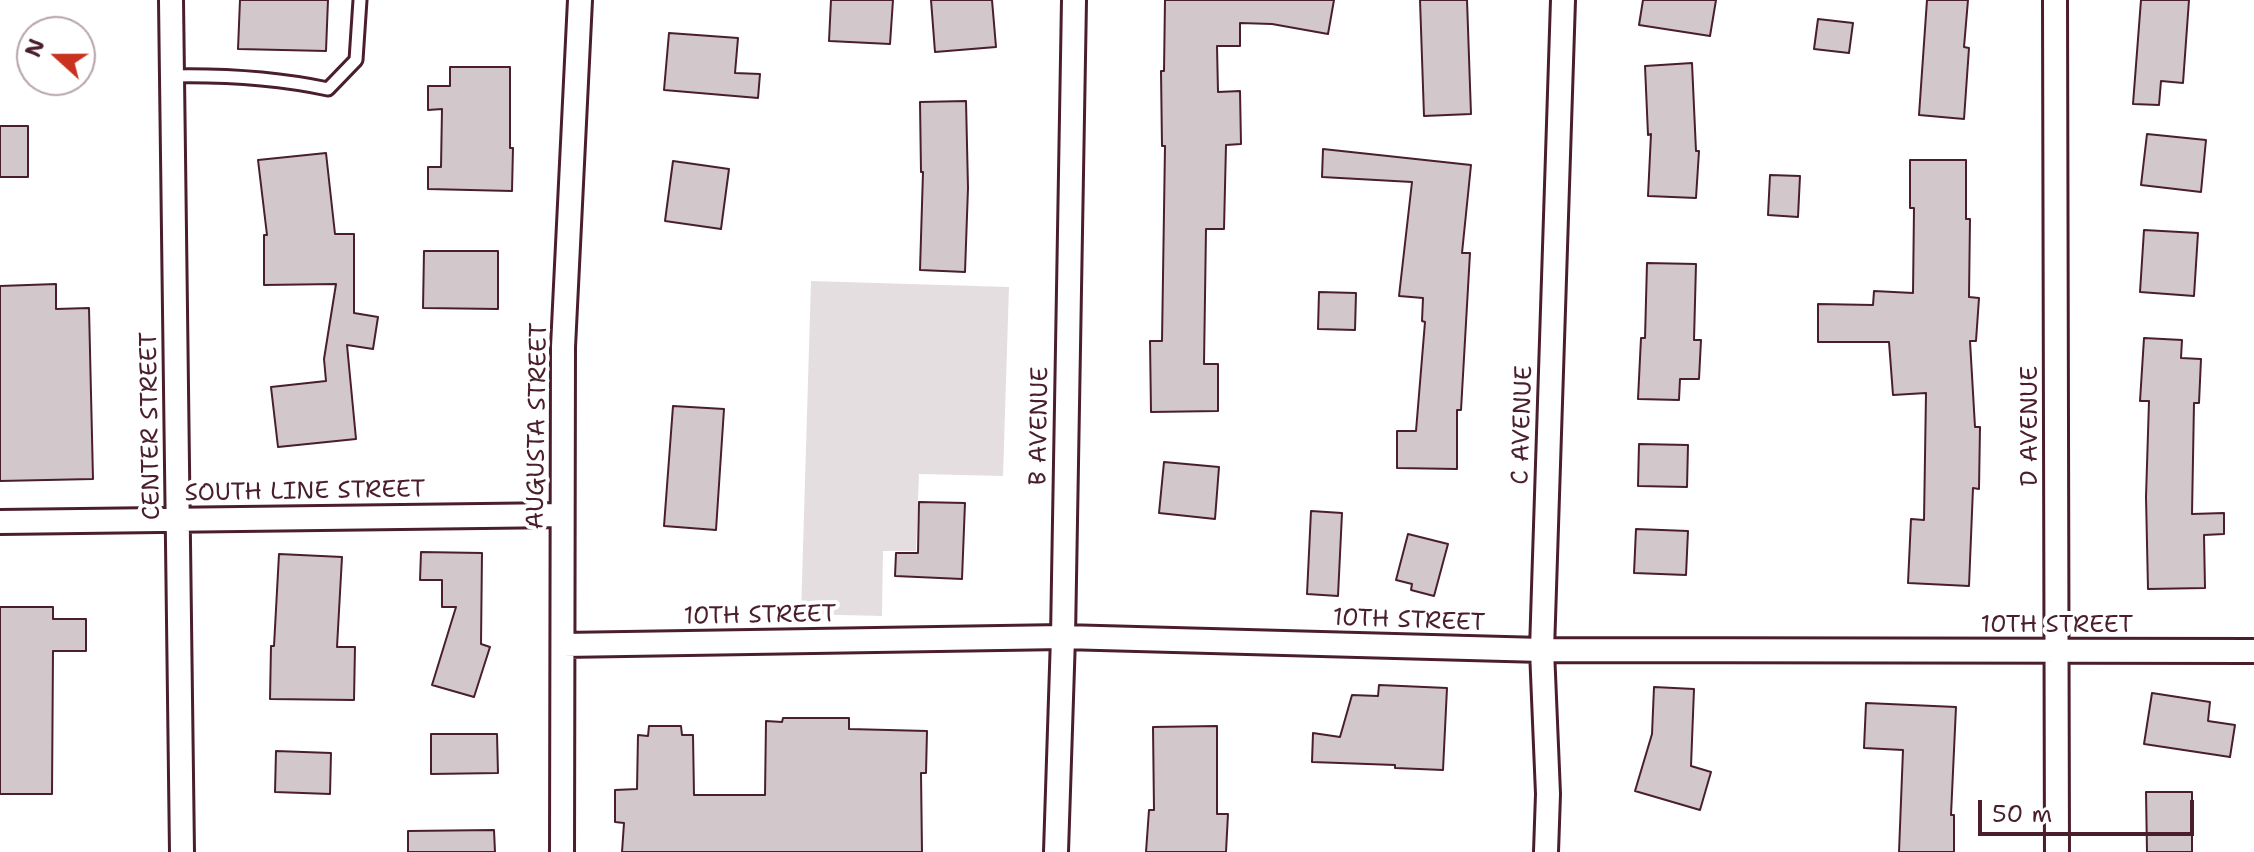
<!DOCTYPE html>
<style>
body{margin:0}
#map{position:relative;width:2254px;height:852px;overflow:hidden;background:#fff;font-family:"Shantell Sans",sans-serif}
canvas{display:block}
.north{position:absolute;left:16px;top:16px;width:80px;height:80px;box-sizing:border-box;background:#fff;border:2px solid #b7a5aa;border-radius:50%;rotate:291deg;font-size:22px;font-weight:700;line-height:32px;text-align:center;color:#4a1f2b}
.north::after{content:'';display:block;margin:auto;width:28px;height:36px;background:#c8321e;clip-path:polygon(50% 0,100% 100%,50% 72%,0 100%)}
.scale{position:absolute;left:1978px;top:800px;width:216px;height:36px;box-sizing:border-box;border:4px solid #4a1f2b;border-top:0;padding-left:10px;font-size:24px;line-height:28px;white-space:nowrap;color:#4a1f2b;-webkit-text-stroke:6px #fff;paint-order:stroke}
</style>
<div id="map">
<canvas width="2254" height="852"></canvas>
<div class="north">N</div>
<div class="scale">50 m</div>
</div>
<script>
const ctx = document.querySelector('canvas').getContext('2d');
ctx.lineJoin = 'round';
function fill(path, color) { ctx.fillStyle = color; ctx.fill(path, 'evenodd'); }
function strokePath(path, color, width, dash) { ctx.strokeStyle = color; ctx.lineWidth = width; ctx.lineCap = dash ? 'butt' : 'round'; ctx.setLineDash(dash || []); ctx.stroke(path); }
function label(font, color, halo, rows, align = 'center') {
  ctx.font = font + ' "Shantell Sans",sans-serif'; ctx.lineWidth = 8; ctx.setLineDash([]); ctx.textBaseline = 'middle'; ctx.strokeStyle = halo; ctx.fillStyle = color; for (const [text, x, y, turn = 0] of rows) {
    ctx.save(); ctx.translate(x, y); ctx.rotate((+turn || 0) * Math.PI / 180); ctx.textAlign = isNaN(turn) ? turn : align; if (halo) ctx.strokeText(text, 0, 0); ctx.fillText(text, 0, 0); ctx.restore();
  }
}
fill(new Path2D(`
 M811,281L1009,287L1003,476L919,474L916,551H883L882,616L801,614Z`), '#e5dee0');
const building = new Path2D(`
 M240,0H328L326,51L238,49Z
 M831,0H893L890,44L829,41Z
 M931,0H992L996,47L935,52Z
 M1165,0H1334L1328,34L1272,24L1240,23V46H1217L1218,92L1240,91L1241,144L1226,145L1224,229H1206L1204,364H1218V411L1151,412L1150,341H1162L1165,146H1162L1161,71H1164Z
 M1420,0H1467L1471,114L1424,116Z
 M1643,0H1716L1710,36L1639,25Z
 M1927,0H1968L1964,47L1969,48L1964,119L1919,115Z
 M2141,0H2189L2183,83L2161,81L2159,105L2133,104Z
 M1818,19L1853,23L1849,53L1814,49Z
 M669,33L738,38L735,73L760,74L758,98L664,90Z
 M1692,63L1696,151H1699L1696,198L1648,196L1651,134L1648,135L1645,66Z
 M450,67H510V148H513L512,191L428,189V167H441L442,109L428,110V86H450Z
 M966,101L968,188L965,272L920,270L923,172H921L920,102Z
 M0,126H28V177H0Z
 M2147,134L2206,140L2201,192L2141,185Z
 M1323,149L1471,165L1462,253H1470L1461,410H1457V469L1397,468V431H1416L1425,322L1422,321L1423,298L1399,296L1412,182L1322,177Z
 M326,153L335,234H354V313L378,317L373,349L347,345L356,439L278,447L271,387L326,381L324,359L336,284L264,285V235H267L258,160Z
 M1910,160H1966V219H1970L1969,297L1979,298L1976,341H1970L1975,427H1980L1979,489L1973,488L1969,586L1908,583L1911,519L1924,520L1926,393L1893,395L1889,342H1818V304L1873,305L1874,291L1913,293L1914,208H1910Z
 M673,161L729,169L721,229L665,221Z
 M1770,175L1800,176L1798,217L1768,215Z
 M2144,230L2198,233L2194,296L2140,292Z
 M424,251H498V309L423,308Z
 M1647,263L1696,264L1694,340H1701L1699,379H1680L1679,400L1638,399L1641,338H1645Z
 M56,284V309L89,308L93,479L0,481V286Z
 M1319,292L1356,293L1355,330L1318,329Z
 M2144,338L2182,340L2181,358L2201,359L2199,403H2194L2192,514L2224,513V534L2204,535L2205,588L2148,589L2146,497L2149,401H2140Z
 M673,406L724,409L716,530L664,526Z
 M1639,444L1688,445L1687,487L1638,486Z
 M1164,462L1219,467L1215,519L1159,513Z
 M919,502L965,503L962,579L895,576L896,553H918Z
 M1311,511L1342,513L1338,596L1307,594Z
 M1636,529L1688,531L1686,575L1634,573Z
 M1408,534L1448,544L1434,596L1411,590L1412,584L1396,580Z
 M421,552L482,553L481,644L490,647L474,697L432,685L456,607H442V580H420Z
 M279,554L342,557L337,647H355L354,700L270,699L271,646H274Z
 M0,607H53V619H86V651H53L52,794H0Z
 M1379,685L1447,688L1443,770L1395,768V765L1312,762L1313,733L1340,737L1352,695L1378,696Z
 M1654,687L1694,689L1691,766L1711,772L1700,810L1635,791L1652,734Z
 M2152,693L2210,702L2208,721L2235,725L2230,757L2144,744Z
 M1866,703L1956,707L1951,815H1954V852H1899L1903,750L1864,748Z
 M783,718H849V729L927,731L926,773H921L922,852H622L624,823L615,822V790L637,789L638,735L648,736L649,726H681L682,735H693L694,795H765L766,721L782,722Z
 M1217,726V814H1228L1226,852H1146L1149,810H1154L1153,727Z
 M431,734H497L498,773L431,774Z
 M276,751L331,753L330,794L275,792Z
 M2146,792H2192V852H2147Z
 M494,830L495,852H408V831Z`);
fill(building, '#d2c7cb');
strokePath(building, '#4a1f2b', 2);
const lane = new Path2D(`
 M172,76C225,75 275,78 328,89L356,60L360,0`);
const street = new Path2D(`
 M171,0L182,852
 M2055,0L2057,852
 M0,522L562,515
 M563,645L1063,637L1542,650L2254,651
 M562,852L563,347L580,0
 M1056,852L1063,637L1074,0
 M1546,852L1548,794L1542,650L1563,0`);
strokePath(lane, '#4a1f2b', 17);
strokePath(street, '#4a1f2b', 28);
strokePath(lane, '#fff', 11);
strokePath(street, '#fff', 22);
label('24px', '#4a1f2b', '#fff', [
 ["C AVENUE",1523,425,-88],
 ["CENTER STREET",151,426,-91],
 ["AUGUSTA STREET",538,426,-89],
 ["B AVENUE",1040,426,-89],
 ["D AVENUE",2031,426,-90],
 ["SOUTH LINE STREET",305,492,-1],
 ["10TH STREET",760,616,-1],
 ["10TH STREET",1409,621,2],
 ["10TH STREET",2057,626]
]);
</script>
